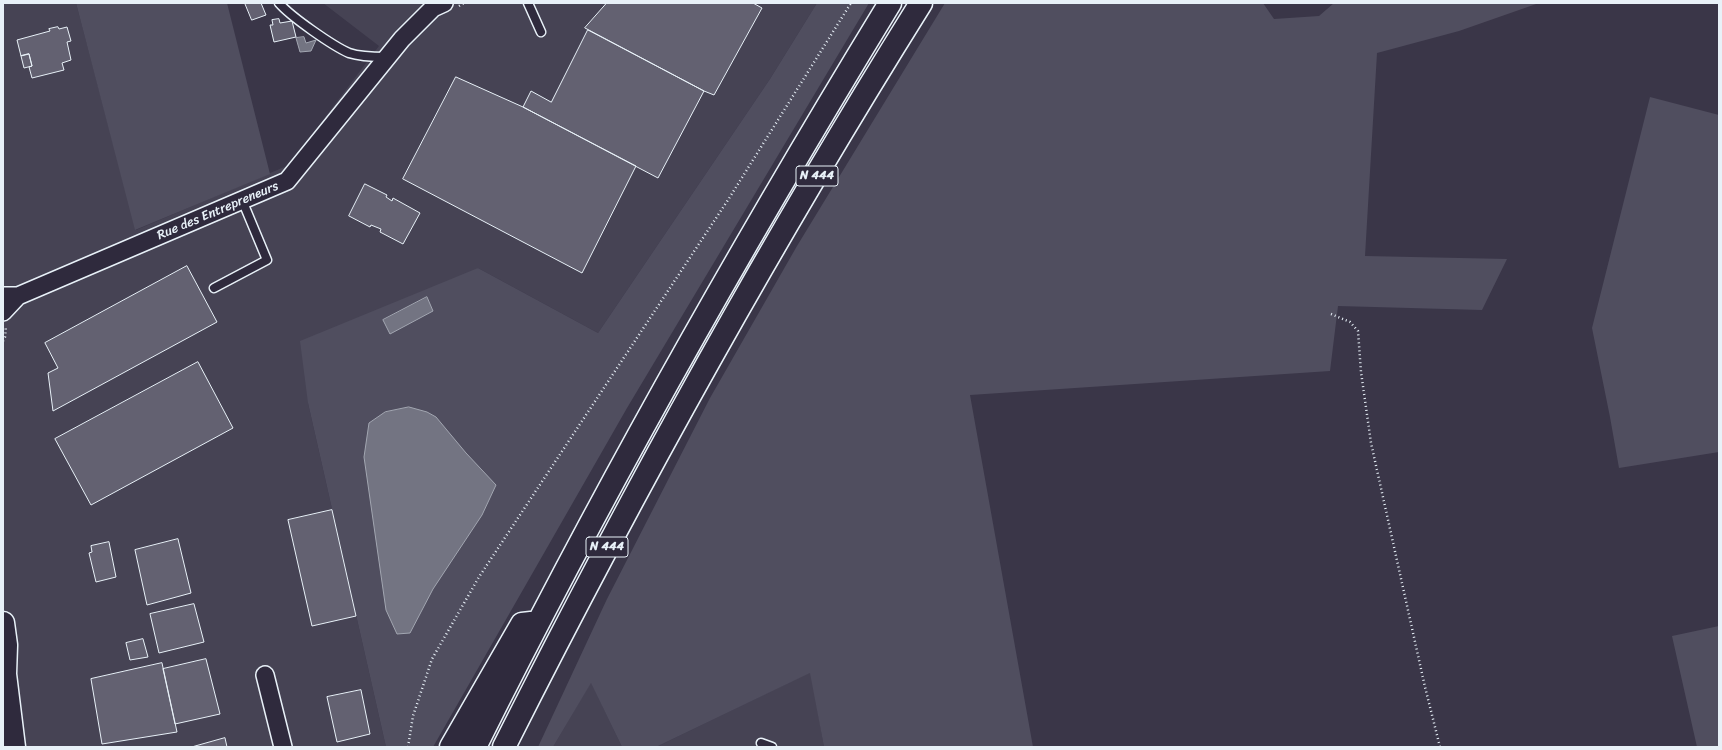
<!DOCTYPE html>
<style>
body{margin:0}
#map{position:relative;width:1722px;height:750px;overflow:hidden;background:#3a3648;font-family:Sriracha,sans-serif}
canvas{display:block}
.frame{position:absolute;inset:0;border:4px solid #e8f1f8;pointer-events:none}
</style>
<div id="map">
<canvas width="1722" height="750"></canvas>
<div class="frame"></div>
</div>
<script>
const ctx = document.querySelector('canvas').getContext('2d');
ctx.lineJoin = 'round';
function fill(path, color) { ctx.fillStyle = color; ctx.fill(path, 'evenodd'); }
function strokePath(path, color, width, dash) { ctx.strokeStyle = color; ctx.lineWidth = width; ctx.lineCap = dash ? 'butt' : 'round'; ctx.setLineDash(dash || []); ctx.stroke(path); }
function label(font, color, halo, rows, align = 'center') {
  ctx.font = font + ' Sriracha,sans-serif'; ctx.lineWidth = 3; ctx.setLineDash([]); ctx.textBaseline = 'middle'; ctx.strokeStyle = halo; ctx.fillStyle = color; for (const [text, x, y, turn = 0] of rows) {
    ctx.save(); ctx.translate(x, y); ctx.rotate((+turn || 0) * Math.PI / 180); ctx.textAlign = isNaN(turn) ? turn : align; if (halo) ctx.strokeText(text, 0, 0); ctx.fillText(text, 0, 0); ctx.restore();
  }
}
fill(new Path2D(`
 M3,3H76L136,230L289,165L379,46L323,3H817L770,79L598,333L478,268L308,403L386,747H3Z
 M811,672L824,747H656Z
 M591,682L622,747H553Z`), '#464354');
fill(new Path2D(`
 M76,3H227L270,174L135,230Z
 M817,3H869L627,408L433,747H386L308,403L300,341L478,268L598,333L770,79Z
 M945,3H1263L1274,19L1319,16L1334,3H1539L1459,31L1377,53L1365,256L1507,259L1482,310L1338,306L1330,371L970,395L1033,747H824L810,673L656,747H622L591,683L553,747H538L607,599L710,398L797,246Z
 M1650,97L1719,115V452L1619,468L1610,417L1592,328Z
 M1719,626V747H1697L1672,636Z`), '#504e5f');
const water = new Path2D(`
 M304,37L306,43L316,40L311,51L300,52L296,38Z
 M427,297L433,311L390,334L383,320Z
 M409,407L427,412L436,417L466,453L496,485L482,515L433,589L410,633L397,634L386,610L364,457L369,423L385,412Z`);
fill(water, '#737482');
strokePath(water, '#a2a6b1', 1);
const building = new Path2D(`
 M245,3H261L266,15L252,20Z
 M607,3H753L762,8L714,95L704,91L585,28Z
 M279,19L280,23L292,21L296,37L274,42L270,25H273L272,20Z
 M58,27L59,29L67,27L71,41L67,42L71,60L62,63L64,70L32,78L29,67L32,66L29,54L21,56L17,40L50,31L49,29Z
 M588,30L704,91L658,178L523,107L531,91L551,102Z
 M29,54L32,66L24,68L21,56Z
 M456,77L523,107L636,166L582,273L403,179Z
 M365,184L387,195L386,197L392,201L393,198L420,213L403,244L380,232L381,229L371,225L370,227L349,216Z
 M187,266L217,322L53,411L48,373L58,368L45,343Z
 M198,362L233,428L91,505L55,439Z
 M332,510L356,616L312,626L288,520Z
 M178,539L191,593L147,605L135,550Z
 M109,542L116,577L96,582L89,553L92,552L91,546Z
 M194,604L204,642L159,653L150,614Z
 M143,639L148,657L130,660L126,643Z
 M206,659L220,714L175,724L163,669Z
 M162,663L177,732L102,744L91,679Z
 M361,690L370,734L337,742L327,697Z
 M225,738L227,747H192Z`);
fill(building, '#636171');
strokePath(building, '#e8f1f8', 1);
const service = new Path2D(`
 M279,3C291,17 333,46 349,53C361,57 374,57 386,57
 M528,3L541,32
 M214,288L267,260L242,200
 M761,743L772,747`);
const minor = new Path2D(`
 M3,296H18L287,181L402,39L433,8L444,3
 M3,312L18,296
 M265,675L283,747`);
const secondary = new Path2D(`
 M3,623L6,645L5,674L14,747`);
const trunk = new Path2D(`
 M451,747L522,624L531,623
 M475,747C602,492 742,245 890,3
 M504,747C632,493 770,244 921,3`);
strokePath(service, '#e8f1f8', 11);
strokePath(minor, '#e8f1f8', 20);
strokePath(secondary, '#e8f1f8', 25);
strokePath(trunk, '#e8f1f8', 25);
strokePath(new Path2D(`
 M459,6L464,3
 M1331,314L1350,322L1358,331L1361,372L1371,443L1425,687L1440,747
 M3,341L5,337L6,326
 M408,747L413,716L432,659L479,577L728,200L851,3`), '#e8f1f8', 2.5, [1, 3]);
strokePath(service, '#2f2a3d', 8);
strokePath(minor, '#2f2a3d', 17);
strokePath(secondary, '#2f2a3d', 22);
strokePath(trunk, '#2f2a3d', 22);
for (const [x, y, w] of [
 [817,176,42],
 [607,547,42]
]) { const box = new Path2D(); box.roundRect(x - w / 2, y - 10, w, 20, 3); ctx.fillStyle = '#2f2a3d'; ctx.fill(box); strokePath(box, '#e8f1f8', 1); }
label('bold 12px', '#e8f1f8', null, [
 ["N 444",817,176],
 ["N 444",607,547]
]);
label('13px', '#e8f1f8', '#2f2a3d', [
 ["Rue des Entrepreneurs",218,211,-23]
]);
</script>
